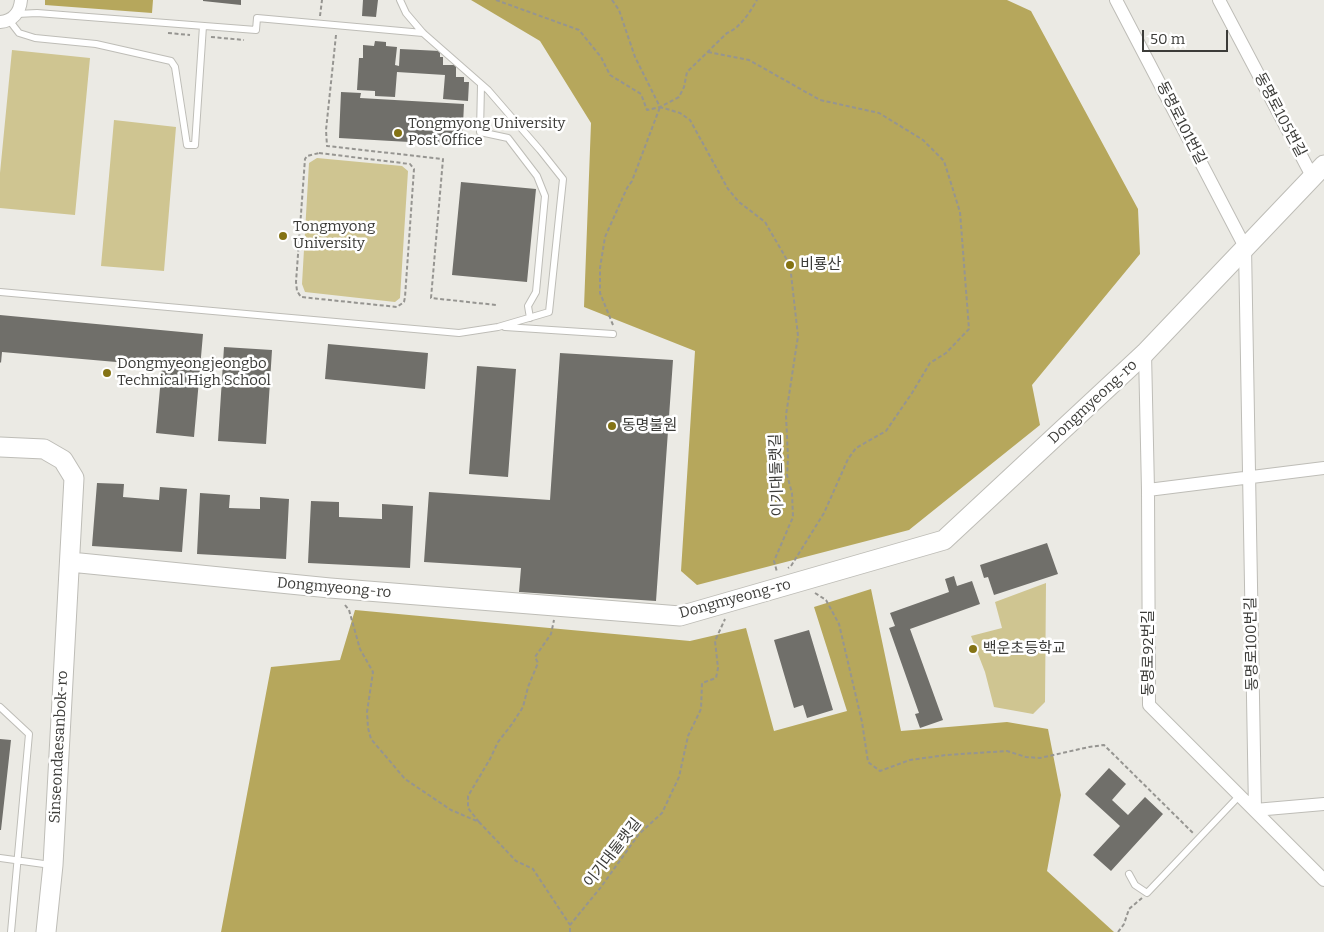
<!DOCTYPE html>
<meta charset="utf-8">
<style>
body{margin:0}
#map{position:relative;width:1324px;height:932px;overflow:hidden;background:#ebeae4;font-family:Bitter,serif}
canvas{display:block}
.scale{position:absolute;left:1142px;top:30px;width:86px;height:22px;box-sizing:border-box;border:2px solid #3c3c39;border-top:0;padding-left:6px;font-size:15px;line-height:18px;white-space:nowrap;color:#3c3c39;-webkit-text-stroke:4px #fff;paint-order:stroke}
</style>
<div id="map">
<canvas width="1324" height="932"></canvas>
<div class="scale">50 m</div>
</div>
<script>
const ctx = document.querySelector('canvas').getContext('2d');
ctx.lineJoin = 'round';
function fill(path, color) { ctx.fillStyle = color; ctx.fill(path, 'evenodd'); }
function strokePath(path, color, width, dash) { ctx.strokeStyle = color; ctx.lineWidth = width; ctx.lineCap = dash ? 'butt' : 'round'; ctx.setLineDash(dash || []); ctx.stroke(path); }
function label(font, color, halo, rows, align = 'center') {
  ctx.font = font + ' Bitter,"Noto Sans KR",serif'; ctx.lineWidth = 5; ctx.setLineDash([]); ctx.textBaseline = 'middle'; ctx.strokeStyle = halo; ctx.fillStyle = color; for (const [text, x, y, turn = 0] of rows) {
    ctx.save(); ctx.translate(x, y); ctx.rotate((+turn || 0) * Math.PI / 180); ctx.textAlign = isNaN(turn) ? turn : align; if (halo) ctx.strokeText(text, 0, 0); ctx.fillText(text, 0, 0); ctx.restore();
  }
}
fill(new Path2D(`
 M12,50L90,58L75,215L0,208V173Z
 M114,120L176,127L164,271L101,266Z
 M317,158L402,166L408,171L400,298L395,302L305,292L302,284L309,163Z
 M1046,583L1045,702L1033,714L994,707L985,672L971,636L1002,628L995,602Z`), '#cfc591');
fill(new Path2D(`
 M45,0H153L152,13L45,5Z
 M471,0H1007L1031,11L1138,209L1140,254L1032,385L1040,425L909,530L697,585L681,571L695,351L584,307L591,123L540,41Z
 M871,589L901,731L1007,722L1048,729L1061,795L1047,871L1114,932H221L271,667L340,660L355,610L690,641L746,628L774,731L847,711L814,607Z`), '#b6a75c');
fill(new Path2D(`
 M203,0H241V5L203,1Z
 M363,0H378L376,17L362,16Z
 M375,41L386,42V46L397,47L395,65L399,66L400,49L440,51V57H443V65H456V77H464V82H469L468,101L443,99L445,75L397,72L395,97L375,96V91L357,90L359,58H363V45L374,46Z
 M341,92L361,93L360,98L464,104L462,145L339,138Z
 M461,182L536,189L527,282L452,275Z
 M0,315L203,334L194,437L156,433L162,366L2,352L1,363L0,362Z
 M328,344L428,353L425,389L325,379Z
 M224,347L272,350L266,444L218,441Z
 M560,353L673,360L656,601L519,592L521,568L424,562L429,492L550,500Z
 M477,366L516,369L508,477L469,474Z
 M97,483L124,484L123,497L159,500L160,487L187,489L182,552L92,546Z
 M200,493L230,495L229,508L260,509V497L289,499L286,559L197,554Z
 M311,501L339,502V517L382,519V504L413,506L410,568L308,563Z
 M1047,543L1058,574L994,595L988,577L984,578L980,565Z
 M954,576L957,586L972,581L980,604L910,629L943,720L920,728L915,714L919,713L889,628L895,626L890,613L949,592L945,579Z
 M809,630L833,710L807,718L803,705L794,708L774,640Z
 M0,739L11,740L1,830H0Z
 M1109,768L1126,784L1112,800L1128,815L1145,797L1163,814L1111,871L1093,855L1120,826L1085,794Z`), '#706f6a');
const lane = new Path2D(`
 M17,14L37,13L256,30L257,18L423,33
 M9,20L19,33L35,38L96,44L171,61L175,67L187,145H195L203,26
 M481,85L480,132L508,138L537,176L545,196L536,292L528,306L530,318
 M0,292L459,333L498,327L549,312L563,179L540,150L488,90L423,33L406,13L400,0
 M505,327L613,334
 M0,707L29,734L11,932
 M0,858L51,865
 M1129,874L1135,885L1147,893L1240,795`);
const street = new Path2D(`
 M1116,0L1245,247L1255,810L1324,804
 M1219,0L1313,178
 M0,22C13,21 20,12 21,0
 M1145,353L1148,490L1149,705L1324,880
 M1148,490L1324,468`);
const secondary = new Path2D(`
 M0,447L44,449L63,460L74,478L53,865L46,932
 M70,562L330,588L680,616L944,540L1145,353L1324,165`);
strokePath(lane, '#bebdb7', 8);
strokePath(street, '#bebdb7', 14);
strokePath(secondary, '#bebdb7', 21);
strokePath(new Path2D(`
 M496,0L579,30L601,57L610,75L641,94L647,110L660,107L679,97L684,87L687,72L727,33C740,28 750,12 757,0
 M612,0L619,10L635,57L660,107L680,113L690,120L728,189L739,202L765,222L790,265L798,336L786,415L788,458L787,475L792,493L793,517L774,561L777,572
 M320,16L322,0
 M168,33L190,35
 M336,35L326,130L327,146L443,159L431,298L496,305
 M211,37L244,40
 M708,52L749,60L820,100L879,113L923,140L944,161L960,212L969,329L946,353L930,363L912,393L886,431L856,448L848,459L824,513L791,566L788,568
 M319,153L410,164L414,169L405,297L404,302L397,307L301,297L297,291L296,282L305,159L307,156Z
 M613,325L600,293V268L605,237L627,188L632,181L660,107
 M815,593L826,600L839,624L862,722L868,762L880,771L910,760L946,755L1007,751L1026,757L1040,758L1089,747L1104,745L1193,833
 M345,605L349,610L360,649L373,672L367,712L368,728L371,739L405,779L451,810L479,822L516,861L533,869L570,925
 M479,822L468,808V796L490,759L498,742L512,724L523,707L528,687L538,663L535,657L551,634L554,620
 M570,932V925L601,887L639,834L662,813L679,777L688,736L701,709L702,683L716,678L718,668L715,641L725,619
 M1118,932L1124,924L1129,909L1142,898`), '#969591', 2, [4, 2.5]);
strokePath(lane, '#fff', 6);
strokePath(street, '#fff', 12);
strokePath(secondary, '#fff', 19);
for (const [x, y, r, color] of [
 [398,133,5,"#847315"],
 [283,236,5,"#847315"],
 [790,265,5,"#847315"],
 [107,373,5,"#847315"],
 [612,426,5,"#847315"],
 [973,649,5,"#847315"]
]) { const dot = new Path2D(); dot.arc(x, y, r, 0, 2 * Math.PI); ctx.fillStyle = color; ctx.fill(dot); strokePath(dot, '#fff', 2); }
label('15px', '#3c3c39', '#fff', [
 ["동명로105번길",1280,115,62],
 ["동명로101번길",1181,123,63],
 ["Dongmyeong-ro",1093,402,-43],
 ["이기대둘랫길",777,475,-92],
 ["Dongmyeong-ro",334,588,5],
 ["Dongmyeong-ro",735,599,-15],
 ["동명로100번길",1252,644,-91],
 ["동명로92번길",1149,653,-90],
 ["Sinseondaesanbok-ro",59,747,-87],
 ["이기대둘랫길",613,853,-52]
]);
label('15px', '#3c3c39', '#fff', [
 ["Tongmyong University",408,124],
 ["Post Office",408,141],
 ["Tongmyong",293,227],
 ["University",293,244],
 ["비룡산",800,265],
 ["Dongmyeongjeongbo",117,364],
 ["Technical High School",117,381],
 ["동명불원",622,426],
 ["백운초등학교",983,649]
], 'left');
</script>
